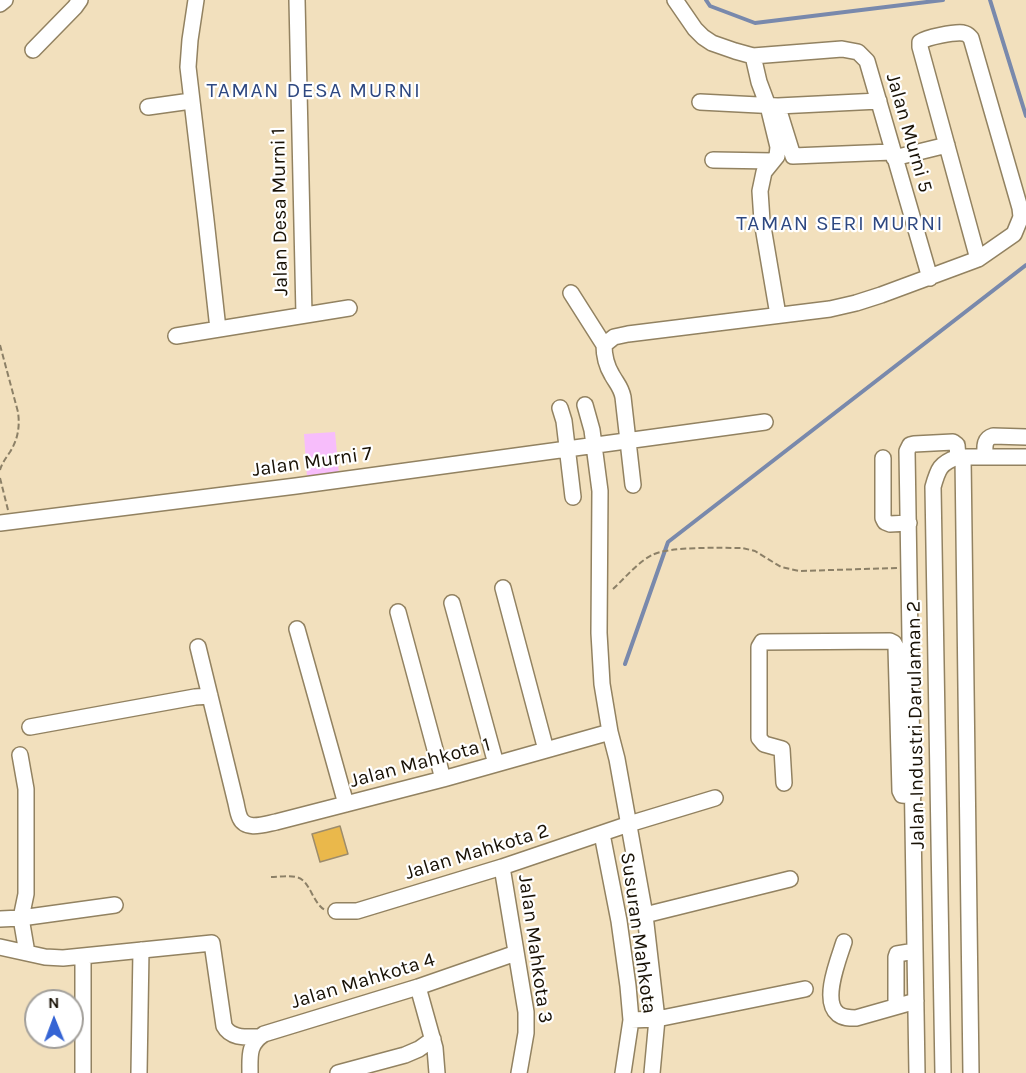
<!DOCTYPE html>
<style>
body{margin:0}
#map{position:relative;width:1026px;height:1073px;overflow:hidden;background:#f2e0bd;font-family:Karla,sans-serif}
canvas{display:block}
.north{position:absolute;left:24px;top:989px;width:60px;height:60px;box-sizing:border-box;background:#fff;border:2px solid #a3a09b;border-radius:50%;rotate:359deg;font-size:16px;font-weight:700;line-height:24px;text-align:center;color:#181105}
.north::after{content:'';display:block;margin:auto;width:21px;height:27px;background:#3564d4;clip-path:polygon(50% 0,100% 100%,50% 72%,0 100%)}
</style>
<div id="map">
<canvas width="1026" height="1073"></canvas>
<div class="north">N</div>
</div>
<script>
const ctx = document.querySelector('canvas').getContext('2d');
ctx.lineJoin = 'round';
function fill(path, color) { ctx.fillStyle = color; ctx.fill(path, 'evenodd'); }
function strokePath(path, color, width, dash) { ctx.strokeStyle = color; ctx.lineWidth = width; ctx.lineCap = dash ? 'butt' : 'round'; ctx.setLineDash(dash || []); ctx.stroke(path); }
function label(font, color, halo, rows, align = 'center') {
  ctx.font = font + ' Karla,sans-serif'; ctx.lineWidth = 4.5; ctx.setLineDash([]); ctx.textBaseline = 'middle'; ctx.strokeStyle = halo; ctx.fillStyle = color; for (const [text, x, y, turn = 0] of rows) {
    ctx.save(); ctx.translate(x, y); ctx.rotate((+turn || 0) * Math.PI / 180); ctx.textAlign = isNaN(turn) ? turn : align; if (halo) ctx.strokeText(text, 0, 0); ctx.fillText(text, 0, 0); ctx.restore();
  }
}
fill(new Path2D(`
 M335,432L339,474L307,477L304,434Z`), '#f7bdfb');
strokePath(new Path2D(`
 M706,0L710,6L755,23L943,0
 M990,0L1026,116
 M625,664L668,542L1026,265`), '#7989ac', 4);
const building = new Path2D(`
 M340,826L348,854L320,862L312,834Z`);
fill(building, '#eab84b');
strokePath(building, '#9d8c6b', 1.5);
const minor = new Path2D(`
 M196,0L190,40L188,67L206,220L218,329
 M297,0L304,315
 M675,0L695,29L703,37L712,43L735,51L753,56L842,49L858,52L867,61L930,278
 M0,4L5,0
 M33,50L75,7L80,0
 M753,56L759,82L768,106L778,147L777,156L764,172L760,191L762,221L778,315
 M700,102L778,106L879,101
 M148,107L191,101
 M779,111L793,156L892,152
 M894,158L947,145
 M713,160L773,161
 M571,293L604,345
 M176,336L349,308
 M585,405L592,430L600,491L599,633L602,684L610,732L617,759L645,915L657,1019L652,1073
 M560,408L564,421L573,497
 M963,457L971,1073
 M985,457C985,448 983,439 993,436L1026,437
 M883,458V518L885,522L890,524L909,523
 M633,485L623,397C621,387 617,384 612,375C606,365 604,355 604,345L614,337L628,334L830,309L856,303L881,295L978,259L1014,234L1021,217L1020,208L971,38C968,35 968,34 963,33C954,32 927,37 920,42V47L978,259
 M0,523L296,486L765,422
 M503,588L546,750
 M452,603L496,764
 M398,612L443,779
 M297,629L346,804
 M198,647L236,803C237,808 238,814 240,818C246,831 265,824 276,822L443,779L610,732
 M30,727L195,697L210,696
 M20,755L26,789V894L21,918L27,953
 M784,783L782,749L764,744L759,738V647L762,642L890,641L894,643L896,647L900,791L902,795L913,796
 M602,834L619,921L628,986L631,1020L623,1073
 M502,867L526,1012V1033L519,1073
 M336,911H357L502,867L629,824L715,798
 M645,915L790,879
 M0,919L21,918L115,905
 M844,942C839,958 821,1001 838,1014C843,1018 849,1018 856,1018L916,1001
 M0,947L45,957L63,958L212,943L224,1026C231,1039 247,1037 260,1037
 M418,987L435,1048L437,1073
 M896,1006V957L897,954L915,951
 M631,1020L657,1019L805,989
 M83,1073V956
 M139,1073L141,950
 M250,1073C250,1056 248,1044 264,1034L418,987L516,953
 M338,1073L405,1055L419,1049L433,1039
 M917,1073L907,451L910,445L914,444L953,442L957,445L958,457
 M943,1073L933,487C938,469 940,463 958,457H1026`);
strokePath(minor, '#928261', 18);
strokePath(new Path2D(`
 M0,345L18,412C20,427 18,439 10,452C6,458 2,463 0,470
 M0,478L8,510
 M613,589C625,578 638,562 652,555C670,546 720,548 742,548L755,551L781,567L799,571L897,568
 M271,877C279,877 288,875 296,877C310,879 312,903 325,910`), '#8c8067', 2, [6, 3]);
strokePath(minor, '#fff', 15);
label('20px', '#181105', '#fff', [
 ["Jalan Murni 5",909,133,74],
 ["Jalan Desa Murni 1",280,212,-91],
 ["Jalan Murni 7",312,462,-8],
 ["Jalan Industri Darulaman 2",916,725,-91],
 ["Jalan Mahkota 1",420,763,-15],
 ["Jalan Mahkota 2",477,852,-17],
 ["Susuran Mahkota",638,933,82],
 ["Jalan Mahkota 3",535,949,82],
 ["Jalan Mahkota 4",363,981,-17]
]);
ctx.letterSpacing = '1.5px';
label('21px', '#2e4881', '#fff', [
 ["TAMAN DESA MURNI",314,91],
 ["TAMAN SERI MURNI",840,224]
]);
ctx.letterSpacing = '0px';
</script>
